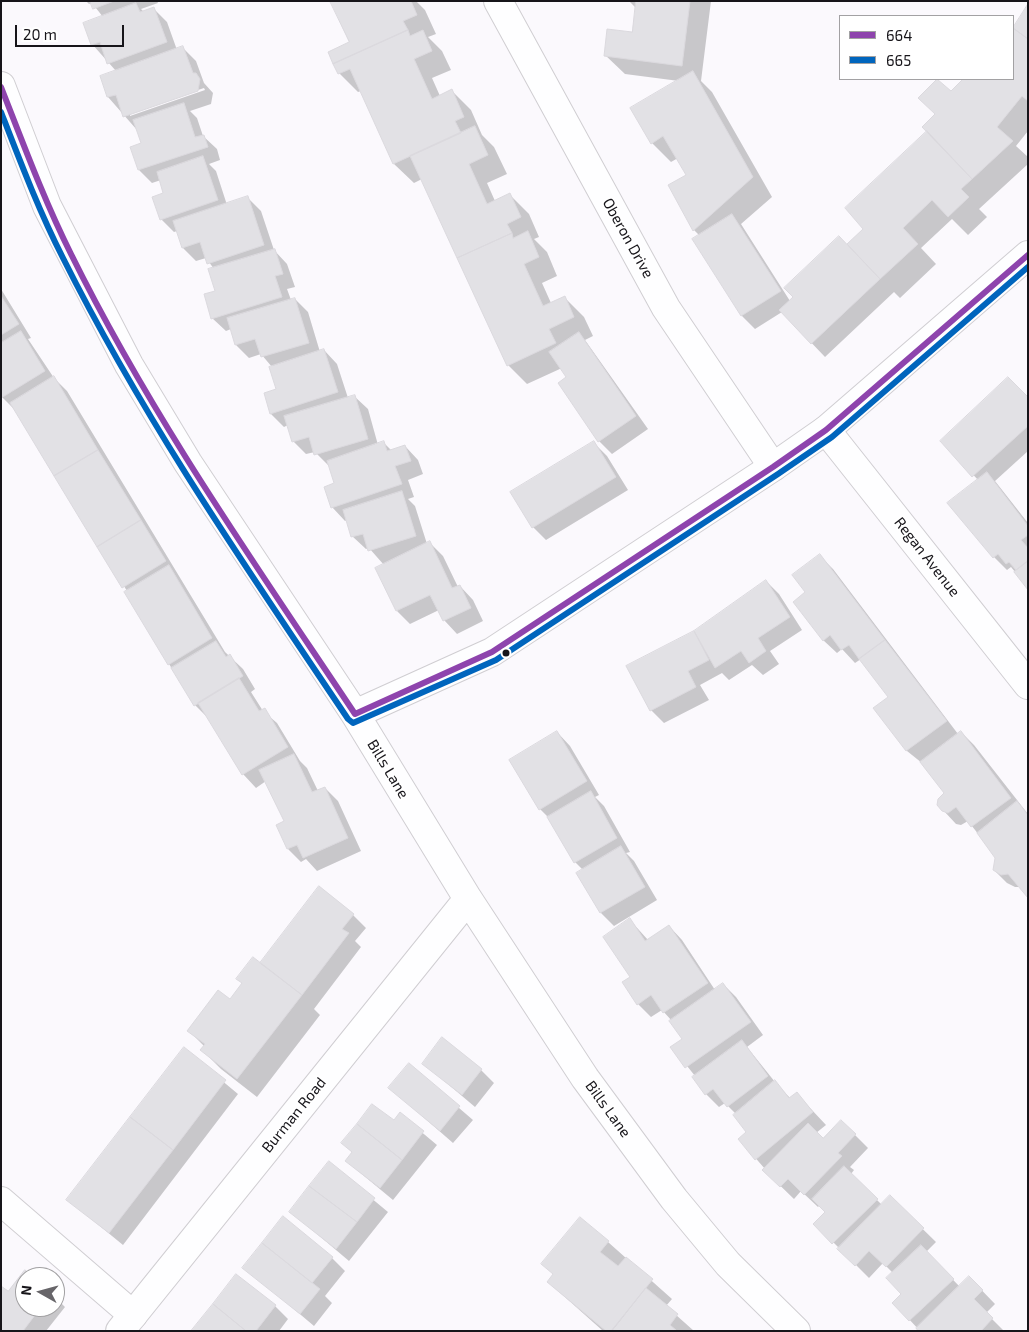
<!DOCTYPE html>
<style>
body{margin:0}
#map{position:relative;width:1029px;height:1332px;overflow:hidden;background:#fbf9fd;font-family:"Exo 2",sans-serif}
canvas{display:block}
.frame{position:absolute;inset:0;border:2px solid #17151a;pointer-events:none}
.legend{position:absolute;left:839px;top:15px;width:175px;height:65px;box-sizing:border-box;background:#fff;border:1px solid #a2a1a3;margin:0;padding:6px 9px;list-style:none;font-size:15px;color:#17151a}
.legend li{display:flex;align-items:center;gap:10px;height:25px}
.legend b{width:25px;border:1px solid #a2a1a3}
.north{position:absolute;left:15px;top:1267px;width:50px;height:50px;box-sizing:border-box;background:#fff;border:1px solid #a2a1a3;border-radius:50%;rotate:277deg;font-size:14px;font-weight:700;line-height:20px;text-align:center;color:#17151a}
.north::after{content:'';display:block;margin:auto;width:18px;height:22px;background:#676569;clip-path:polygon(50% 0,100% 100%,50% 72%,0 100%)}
.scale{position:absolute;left:15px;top:25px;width:109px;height:22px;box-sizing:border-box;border:2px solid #17151a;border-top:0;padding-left:6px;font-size:15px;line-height:18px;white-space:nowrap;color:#17151a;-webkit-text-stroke:4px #fff;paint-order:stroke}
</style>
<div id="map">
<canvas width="1029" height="1332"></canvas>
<div class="frame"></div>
<ul class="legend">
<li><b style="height:6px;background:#8e44ad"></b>664</li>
<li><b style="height:6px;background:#0065bd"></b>665</li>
</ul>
<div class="north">N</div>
<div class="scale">20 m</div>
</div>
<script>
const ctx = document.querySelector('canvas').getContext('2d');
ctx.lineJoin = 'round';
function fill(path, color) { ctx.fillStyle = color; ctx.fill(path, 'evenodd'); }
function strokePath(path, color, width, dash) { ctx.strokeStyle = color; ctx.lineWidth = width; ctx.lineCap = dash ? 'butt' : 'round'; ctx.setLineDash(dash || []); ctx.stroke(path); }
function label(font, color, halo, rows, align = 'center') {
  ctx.font = font + ' "Exo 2",sans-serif'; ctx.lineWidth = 4; ctx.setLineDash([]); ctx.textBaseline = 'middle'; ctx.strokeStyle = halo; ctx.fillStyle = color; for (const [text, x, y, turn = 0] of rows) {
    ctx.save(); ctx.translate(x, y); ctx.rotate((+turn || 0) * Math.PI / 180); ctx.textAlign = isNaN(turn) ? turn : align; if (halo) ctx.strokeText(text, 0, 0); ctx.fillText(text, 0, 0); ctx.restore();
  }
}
fill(new Path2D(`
 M86,1H157L158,3L141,9L144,12L154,9L167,22L177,50L183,48L196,61L204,83L213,93L211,104L190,111L197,118L203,136L217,149L220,160L209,164L216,171L227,205L248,198L261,211L274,250L287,264L295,287L287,289L291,300L295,299L308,312L320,352L324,350L337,364L348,398L354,396L368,409L378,445L384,443L392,451L405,446L418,460L423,474L408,480L414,497L408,499L415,506L427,544L430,543L443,556L458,587L460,586L473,600L483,621L457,634L444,620L439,610L410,624L397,611L384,565L369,548L366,549L352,536L347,520L345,521L332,507L336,484L330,467L315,452L306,454L293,441L288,425L284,427L271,414L277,390L272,367L261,354L249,358L236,345L231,329L226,331L212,318L216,292L214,269L206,258L196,261L183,248L177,231L174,232L161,219L165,193L161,180L152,183L139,170L143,144L137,130L108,97L116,71L92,44L103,17L92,3L89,4ZM204,88L205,90L130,116V113Z
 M331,1H416L425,10L436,34L428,37L442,51L451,70L432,78L440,96L452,91L471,110L482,135L494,147L507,174L487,183L495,201L510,195L529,214L539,237L534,239L547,252L557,276L542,283L551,303L564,297L584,317L593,336L585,340L648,429L612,454L599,441L562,368L527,384L508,365L422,179L414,183L394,164L361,91L358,92L339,73L350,42Z
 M629,1H711L701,81L712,92L772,197L741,224L790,301L865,229L928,131L936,115L951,93L964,79H1013V29L1028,6V131L1016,146L1028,157V164L979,209L987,217L968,235L952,219L921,248L936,264L900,298L894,292L825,357L782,312L755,329L742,316L694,239L700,236L694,230L670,185L687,175L678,158L671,162L652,143L679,81L625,74L605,55L633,33L636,8Z
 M1,289L31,338L28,339L54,378L67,391L225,652L243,669L255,689L251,692L263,711L277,723L300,761L307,768L318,791L325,788L338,801L361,851L317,871L306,859L301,862L288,849L285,822L266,781L256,788L243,774L209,719L195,705L169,664L127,591L15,410L1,396Z
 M1028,399V451L995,481L1028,523V588L1011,567L1007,570L994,557L978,480L942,441Z
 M594,443L607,456L628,490L546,540L533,527Z
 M820,556L833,569L958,734L961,732L974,745L1028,814V896L1020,887H1015L1007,883L994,870L997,858L968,821L961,825L956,824L943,810L946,793L922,763L907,751L875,708L890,697L861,659L855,663L842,649L837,653L823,640L807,592Z
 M766,581L779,594L802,630L770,651L779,664L763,675L752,665L729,680L722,673L700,685L709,700L664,723L651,710L628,666L695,632Z
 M557,732L570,746L599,795L595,797L604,806L630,852L626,853L634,861L657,900L614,926L601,913L578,873L583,870L575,862L549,818L540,809Z
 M353,915L366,928L355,941L361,947L314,1009L320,1015L257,1097L221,1069L202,1050L205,1047L188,1030L230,1001L260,965Z
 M630,920L648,940L669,926L682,940L715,990L723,984L736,997L763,1035L747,1047L775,1082L791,1099L797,1094L826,1125L816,1133L823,1140L841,1121L868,1148L850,1167L854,1170L851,1174L882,1205L890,1197L936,1242L926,1252L960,1287L969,1277L995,1304L986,1313L1004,1331H920L894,1303L903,1294L893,1273L883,1263L869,1278L815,1224L827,1212L820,1205L818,1207L801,1191L794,1199L764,1170L765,1169L739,1139L748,1132L736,1114L725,1103L719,1107L706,1094L695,1076L672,1047L683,1039L672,1021L662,1010L651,1017L638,1004L631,978Z
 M184,1049L238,1094L123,1245L68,1200Z
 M423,1063L481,1070L494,1083L475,1107Z
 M409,1065L473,1120L453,1143L390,1088Z
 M400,1114L437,1145L393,1200L346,1161L353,1153L343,1143L394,1122Z
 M329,1163L388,1212L349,1261L291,1212Z
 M608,1242L672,1299L666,1306L694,1331H603L548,1282Z
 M332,1258L345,1271L325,1296L332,1303L314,1326L244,1267Z
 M25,1277V1307H55V1297L65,1307L46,1331H1L8,1293Z
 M275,1306L288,1319L279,1331H193Z`), '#0003');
const building = new Path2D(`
 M90,1H114L93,9Z
 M330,1H411L417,15L403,21L408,30L333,64L328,52L349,42Z
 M636,1H690L682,66L604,56L607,29L632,32Z
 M136,3L140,12L154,7L167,42L107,64L100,42L91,45L83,23Z
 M1028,4V39L1013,28Z
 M1013,28L1028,39V101L1022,96L997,127L1013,141L972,179L922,127L935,114L918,98L937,79L951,91L963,79H1013Z
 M408,30L410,36L423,30L432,51L414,59L432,99L452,89L464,117L455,121L461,133L393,164L350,69L338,74L333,64Z
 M183,46L193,73H196L200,79L198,91L123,117L116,95L107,97L100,76Z
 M693,71L753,177L693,231L668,185L686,175L663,136L651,144L630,108Z
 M184,103L195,137L204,135L208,147L138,170L130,147L141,143L133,120Z
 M475,126L488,155L469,164L487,204L510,193L521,217L507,224L512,233L457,258L410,156Z
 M927,131L972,179L961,189L969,197L948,217L932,200L903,228L918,244L880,279L847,244L863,229L845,208Z
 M203,156L218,200L160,220L152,197L163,193L157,172Z
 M248,196L264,245L207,264L200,242L182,248L173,221Z
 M732,214L781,291L741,316L692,239Z
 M528,231L539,257L524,264L543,306L565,296L574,317L549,329L556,343L507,366L457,258L512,233L513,238Z
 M839,236L880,279L811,344L779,310L793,297L784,288Z
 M275,249L283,274L275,276L282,297L211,319L204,294L215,291L208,269Z
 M1,296L19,324L1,335Z
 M295,298L309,343L261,357L255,339L235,345L227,318Z
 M21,331L45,371L1,398V343Z
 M579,332L636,416L598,442L558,383L566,377L549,352Z
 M324,349L338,392L270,414L264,393L276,389L269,367Z
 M54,376L98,450L54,476L10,403Z
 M1008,377L1028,397V426L972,477L940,441Z
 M355,395L368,439L314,455L309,437L292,442L284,416Z
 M384,441L387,451L405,445L411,461L395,466L402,484L331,508L324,487L334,483L327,461Z
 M594,441L616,477L532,528L510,492Z
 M98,450L141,520L97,547L54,476Z
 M987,472L1028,526V535L1021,540L1028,548V561L1016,570L1009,562L1006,564L998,554L993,558L947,503Z
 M402,491L416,536L368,551L363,534L351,537L343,510Z
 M141,520L166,561L122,588L97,547Z
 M430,541L452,588L460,585L471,608L443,621L430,595L396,611L375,568Z
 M820,554L885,640L859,659L849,645L841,650L830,635L823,641L793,602L805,592L792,575Z
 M1028,561V590L1014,572Z
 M169,565L212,638L168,665L124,592Z
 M766,580L790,617L758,638L766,651L749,663L741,651L715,668L694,631Z
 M694,631L709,660L688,671L696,687L650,711L626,666Z
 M885,640L947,721L906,751L873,708L888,697L859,659Z
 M216,641L226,657L230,654L243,676L194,706L171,668Z
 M239,678L259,711L265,708L288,747L242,775L198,703Z
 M557,731L587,781L539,810L509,760Z
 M961,731L1011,798L971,827L956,807L948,813L942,811L937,805L938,799L944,793L920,762Z
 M294,754L312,792L325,787L348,838L303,858L297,845L287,849L276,825L284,821L259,770Z
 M591,791L617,838L574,863L547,817Z
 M1017,801L1028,815V898L1008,874L1001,875L993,870L995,858L977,833Z
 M621,846L645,887L600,913L576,873Z
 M319,886L354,914L342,929L349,933L302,995L260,963Z
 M630,918L645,941L669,925L708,983L663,1013L651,995L637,1005L622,982L630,977L603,937Z
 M253,957L302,995L237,1079L200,1050L205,1044L187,1031L218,990L230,999L242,983L236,979Z
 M723,983L751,1022L685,1068L670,1047L682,1039L669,1021Z
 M442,1037L482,1069L462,1095L422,1064Z
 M742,1040L768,1076L727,1107L713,1089L705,1095L692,1077Z
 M184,1047L226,1080L173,1150L130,1117Z
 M409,1063L460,1106L440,1131L388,1088Z
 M775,1080L789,1098L797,1092L813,1112L755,1160L738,1139L746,1132L733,1115Z
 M372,1104L394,1120L400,1112L424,1131L402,1160L357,1124Z
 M130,1117L173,1150L109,1233L66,1200Z
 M841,1120L856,1134L838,1153L842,1156L804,1195L788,1179L780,1187L762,1170L808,1123L823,1138Z
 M357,1124L402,1160L380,1188L345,1161L352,1152L341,1143Z
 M329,1161L375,1198L357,1222L309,1186Z
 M844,1166L878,1199L832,1244L813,1224L825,1212L812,1199Z
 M309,1186L357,1222L336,1249L289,1212Z
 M890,1195L924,1228L886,1267L869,1251L855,1266L837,1249Z
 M283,1216L333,1257L312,1283L262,1243Z
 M580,1217L609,1241L600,1252L618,1266L626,1257L653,1279L611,1331H606L547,1282L553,1274L541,1264Z
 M262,1243L320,1289L300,1314L242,1268Z
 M921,1245L954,1279L909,1321L892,1303L901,1294L886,1278Z
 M25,1270L33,1277H25V1307H41L23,1331H1V1286L8,1291Z
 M236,1274L276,1305L256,1331H246L213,1304Z
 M969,1276L983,1290L974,1299L993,1318L981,1331H918L916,1328Z
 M646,1288L678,1314L670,1325L677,1331H612Z
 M213,1304L246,1331H191Z`);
fill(building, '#e2e1e5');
strokePath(building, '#dbd9de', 1);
const street = new Path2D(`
 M498,1L666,308L773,467
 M826,430L1028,685
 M1,1201L133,1315`);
const secondary = new Path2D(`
 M1,86L47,206L129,365L188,463L355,714L468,899L585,1078L674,1199L728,1264L796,1331
 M355,714L492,652L773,467L826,430L1028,255
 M120,1331L468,899`);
strokePath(street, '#d0ced2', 30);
strokePath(secondary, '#d0ced2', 30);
strokePath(street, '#fefeff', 28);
strokePath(secondary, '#fefeff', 28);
strokePath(new Path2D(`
 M1,87C23,143 44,200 71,254C151,416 255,564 355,714L492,652L773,467L826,430L1028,255`), '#8e44ad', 6);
strokePath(new Path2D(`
 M1,112C20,161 39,211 63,258C144,420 247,569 348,719L353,723L496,660L778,474L832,437L1028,267`), '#0065bd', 6);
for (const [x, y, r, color] of [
 [506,653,4.5,"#17151a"]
]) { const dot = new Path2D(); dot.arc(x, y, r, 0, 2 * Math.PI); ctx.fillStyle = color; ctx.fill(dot); strokePath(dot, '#fff', 2); }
label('15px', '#17151a', '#fff', [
 ["Oberon Drive",628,238,61],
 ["Regan Avenue",927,557,52],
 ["Bills Lane",388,769,59],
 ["Bills Lane",608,1109,54],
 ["Burman Road",294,1115,-51]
]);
</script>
